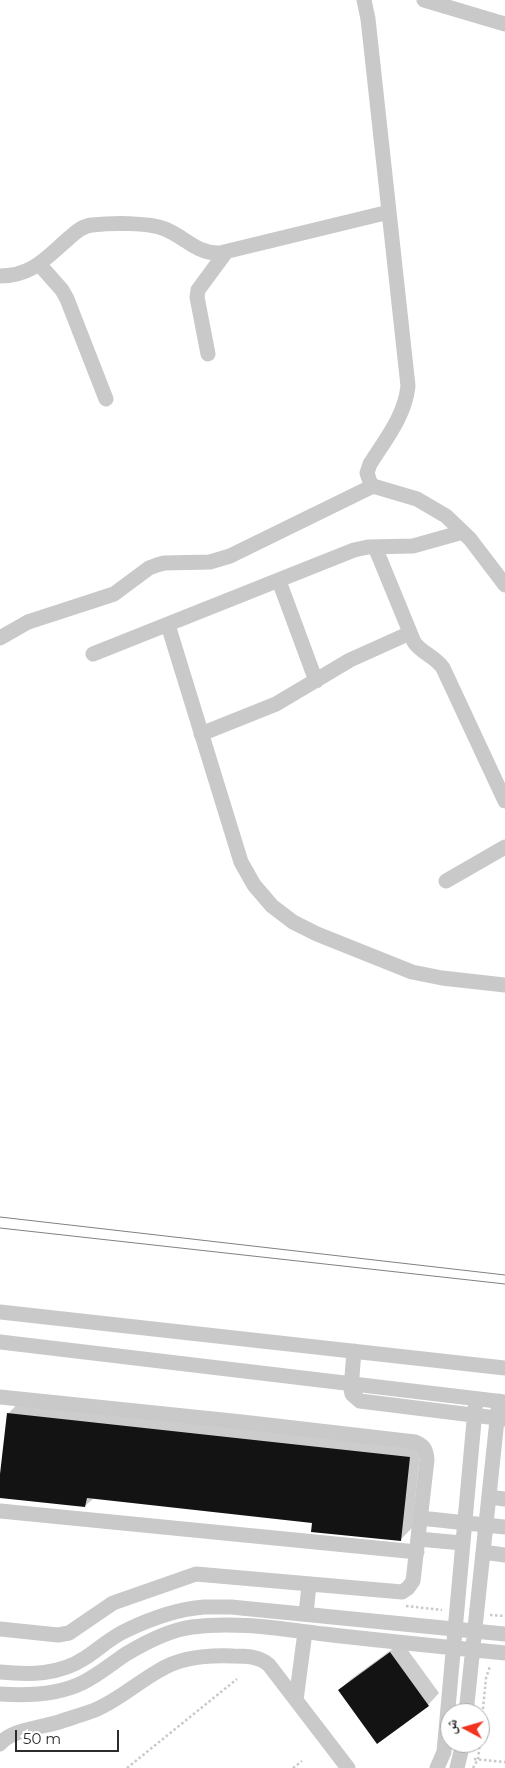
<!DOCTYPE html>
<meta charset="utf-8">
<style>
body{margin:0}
#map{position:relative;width:505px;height:1768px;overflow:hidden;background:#fff;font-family:Montserrat,"Noto Naskh Arabic",sans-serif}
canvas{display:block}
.north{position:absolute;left:440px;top:1703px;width:50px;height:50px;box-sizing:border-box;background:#fff;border:1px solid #ababab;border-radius:50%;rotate:276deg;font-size:14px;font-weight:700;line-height:20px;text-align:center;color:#2c2c2c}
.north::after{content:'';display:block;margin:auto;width:18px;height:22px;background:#f1331f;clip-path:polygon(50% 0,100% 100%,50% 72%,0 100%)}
.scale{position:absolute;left:15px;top:1730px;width:104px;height:22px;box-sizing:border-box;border:2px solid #2c2c2c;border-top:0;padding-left:6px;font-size:15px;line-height:18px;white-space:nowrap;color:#2c2c2c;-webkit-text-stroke:4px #fff;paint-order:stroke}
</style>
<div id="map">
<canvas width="505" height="1768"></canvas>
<div class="north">ش</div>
<div class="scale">50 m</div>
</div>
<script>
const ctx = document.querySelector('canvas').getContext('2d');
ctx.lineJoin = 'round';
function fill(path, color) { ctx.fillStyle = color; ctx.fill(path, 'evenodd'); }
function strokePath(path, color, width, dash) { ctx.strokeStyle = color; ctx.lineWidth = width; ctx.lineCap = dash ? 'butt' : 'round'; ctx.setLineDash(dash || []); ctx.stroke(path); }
fill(new Path2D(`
 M19,1402L421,1446L412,1528L400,1540L313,1521L94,1498L85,1506L0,1497L8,1414Z
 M402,1642L439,1693L428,1705L339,1690L351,1679Z`), '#0003');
fill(new Path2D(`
 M7,1413L410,1457L401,1541L311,1532L312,1523L87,1498L85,1507L0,1498V1474Z
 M390,1652L429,1706L377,1744L338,1690Z`), '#131313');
strokePath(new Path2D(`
 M406,1606L442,1610
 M490,1615L505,1616
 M480,1739L486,1678L490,1666
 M474,1759L505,1762
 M127,1768L237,1679
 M293,1768L302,1761
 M473,1768L478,1759L480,1743`), '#c9c9c9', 2.5, [2.5, 2.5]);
strokePath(new Path2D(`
 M364,0L368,19L408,386C405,416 385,440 370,464L367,473L370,482L373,486L417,499L446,516L470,539L505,585
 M424,0L505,24
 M39,264L62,290L67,299L106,399
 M0,276C32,276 46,258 69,238C76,232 82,226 92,225C110,223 148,222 165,229C185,237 197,254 220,253L389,212
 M208,354L197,297L198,290L226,252
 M375,547L414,642C421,653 435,656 443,668L505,801
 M279,581L316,681
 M168,625L241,862L254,885L272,906L293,922L317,934L412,972L442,978L505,985
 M0,638L28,622L114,594L149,568L157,565L164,563L210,562L230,556L373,486
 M93,654L354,550L368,547L413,546L463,532
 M201,734L276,704L350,660L410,633
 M446,881L505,847
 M0,1312L505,1368
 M0,1342L505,1402
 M354,1351L351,1389L352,1394L360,1401L505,1419
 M0,1397L242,1422L415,1442C425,1446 426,1450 427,1460L413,1581L408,1588L402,1592L196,1574L113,1603L69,1633L58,1635L0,1629
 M489,1497L505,1499
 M0,1511L417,1552
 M420,1518L505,1527
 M418,1539L462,1543
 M483,1552L505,1555
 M306,1614L309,1585
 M0,1672C30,1675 59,1675 85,1658C99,1649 111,1637 127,1630C150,1619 178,1609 204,1607C213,1607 222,1607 231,1607L505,1634
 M0,1694C27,1696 57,1695 82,1683C98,1675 111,1664 126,1654C146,1642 169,1630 192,1627C236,1621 281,1629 324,1634C384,1641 445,1647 505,1653
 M296,1700L305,1632
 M466,1713L499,1401
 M0,1744C10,1730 43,1727 59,1722C71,1718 84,1714 95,1710C119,1700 138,1682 160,1670C181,1657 209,1655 233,1656C246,1656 259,1656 269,1665L348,1768
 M437,1768L444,1752L476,1399
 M457,1768L463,1743`), '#c9c9c9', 15);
strokePath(new Path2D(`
 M0,1217L505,1275
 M0,1228L505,1284`), '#818181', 1);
</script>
